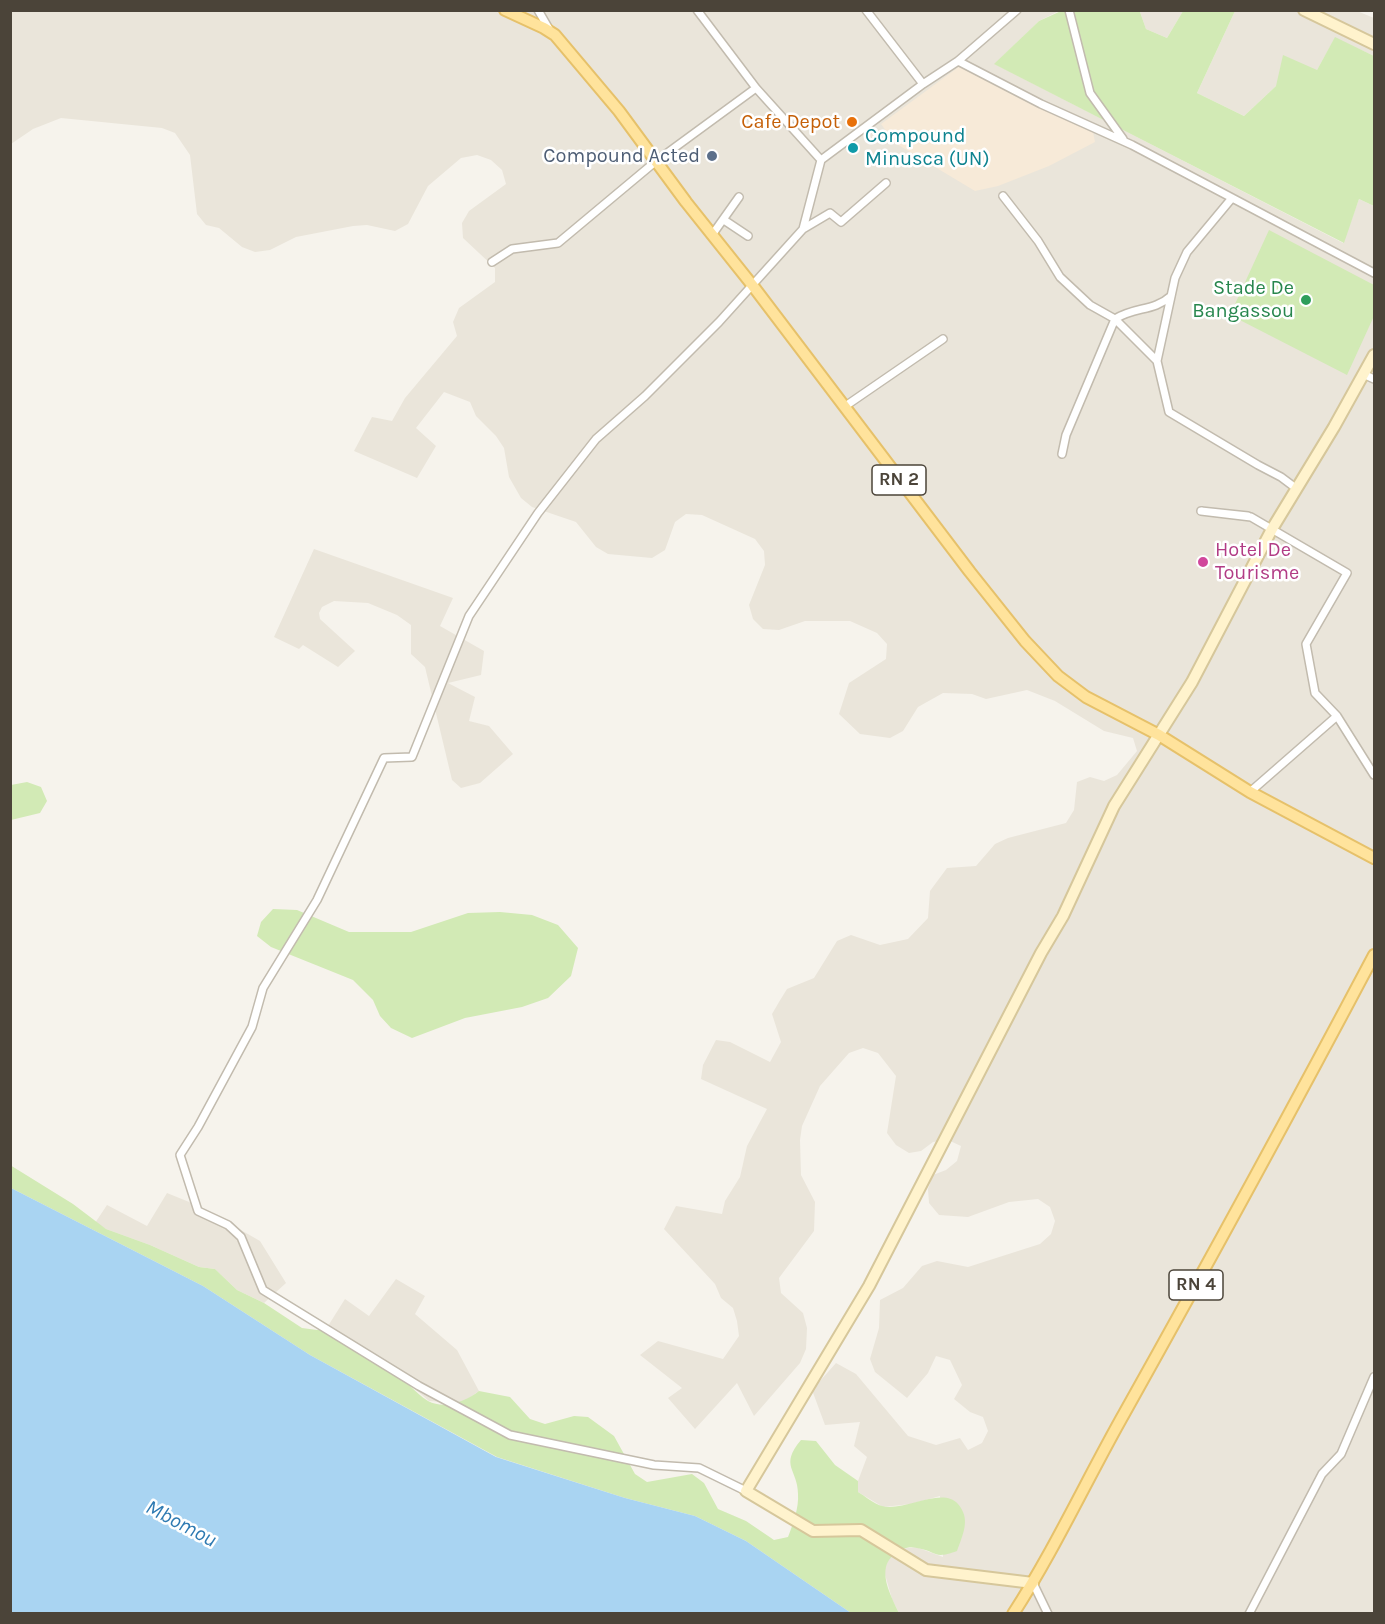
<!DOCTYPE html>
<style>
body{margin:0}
#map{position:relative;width:1385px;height:1624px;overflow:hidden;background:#f6f3ec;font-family:Karla,sans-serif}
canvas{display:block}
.frame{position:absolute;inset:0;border:12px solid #4b4439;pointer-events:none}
</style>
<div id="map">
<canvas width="1385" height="1624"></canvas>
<div class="frame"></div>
</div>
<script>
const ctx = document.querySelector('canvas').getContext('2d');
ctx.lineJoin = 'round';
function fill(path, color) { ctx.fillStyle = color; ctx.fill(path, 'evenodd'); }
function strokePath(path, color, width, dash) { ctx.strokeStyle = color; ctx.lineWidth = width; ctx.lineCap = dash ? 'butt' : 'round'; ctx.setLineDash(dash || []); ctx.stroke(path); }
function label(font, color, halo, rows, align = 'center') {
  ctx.font = font + ' Karla,sans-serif'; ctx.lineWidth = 5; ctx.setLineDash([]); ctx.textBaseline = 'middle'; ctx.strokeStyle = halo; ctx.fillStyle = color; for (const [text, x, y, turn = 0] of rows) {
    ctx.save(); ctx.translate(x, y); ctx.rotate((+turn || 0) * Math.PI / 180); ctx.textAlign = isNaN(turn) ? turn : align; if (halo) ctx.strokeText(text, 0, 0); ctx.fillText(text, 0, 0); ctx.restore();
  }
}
fill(new Path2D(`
 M1061,10L1039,21L995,64L1343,243L1359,199L1374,206V1613H899L892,1599L884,1571L889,1558L901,1549L916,1547L943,1557L940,1496L911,1504L883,1507L858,1492V1481L867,1457L854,1446L860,1422L825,1425L812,1390L836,1363L856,1374L908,1436L936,1445L960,1438L968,1450L982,1443L988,1431L983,1417L970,1412L954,1399L962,1385L950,1360L936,1356L928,1373L907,1398L875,1372L870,1359L879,1328L880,1300L903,1288L922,1266L937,1261L968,1267L1040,1244L1051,1234L1055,1221L1050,1207L1038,1199L1009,1202L968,1217L939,1215L929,1203L928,1189L933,1175L946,1170L957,1161L961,1146L948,1140L933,1142L921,1151L909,1153L896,1145L887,1133L896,1076L878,1053L863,1048L849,1053L820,1086L802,1126L800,1140L801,1175L815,1202L814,1231L779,1278L781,1293L803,1313L807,1328L806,1349L800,1363L754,1416L737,1383L695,1429L668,1398L682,1388L640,1355L658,1341L723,1359L739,1336L737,1321L733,1308L721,1298L715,1284L664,1229L676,1206L722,1214L725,1201L740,1177L747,1146L767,1109L701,1079L703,1065L716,1040L730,1042L770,1062L781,1042L772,1014L779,1002L787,989L814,978L837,941L851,935L880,945L908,939L928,918L930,891L947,868L976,866L995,844L1008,838L1066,823L1074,810L1077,782L1090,777L1104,781L1117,775L1137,751L1133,738L1104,731L1055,701L1027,690L986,699L972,694L943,693L918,707L903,731L890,738L860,734L839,714L849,683L886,659L887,644L877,633L850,621H805L779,630L763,629L753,619L749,605L765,565L764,551L755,539L702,515L686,514L675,522L665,550L652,558L608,554L596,547L576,522L532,507L521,498L509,477L504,448L496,436L476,416L470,402L444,392L416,428L436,446L417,478L354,451L372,417L392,421L405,398L457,336L453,322L459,308L495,282V268L463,238L462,223L469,211L506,184L502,170L491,160L477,155L461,158L428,186L408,224L395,231L367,225L353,226L296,237L270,250L255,252L242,247L219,228L206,225L197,214L190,155L175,133L162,128L61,118L33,129L11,144V11Z
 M1137,11H1183L1167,38L1146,29L1140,12Z
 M1235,11H1357L1374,18V56L1335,38L1317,70L1276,86L1244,116L1197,93Z
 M314,549L453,598L440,626L484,651L481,675L448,683L475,697L469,721L489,726L513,754L480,783L461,788L452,780L425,667L411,654V625L397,615L368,603L334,601L322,607L319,613L320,619L355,651L338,667L303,645L299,649L274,637Z
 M167,1193L199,1206L260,1241L286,1283L264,1303L237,1290L215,1269L199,1267L150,1245L106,1229L95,1223L107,1205L147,1226Z
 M396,1279L425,1296L415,1314L457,1350L479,1391L468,1399L458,1403L429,1401L393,1370L348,1337L328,1326L345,1299L369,1316Z`), '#eae5da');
fill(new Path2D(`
 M960,66L1093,132L1095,142L1049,166L998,186L975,191L895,143L881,124Z`), '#f7ead8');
fill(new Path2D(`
 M1061,11H1137L1140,12L1146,29L1167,38L1183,11H1235L1197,93L1244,116L1276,86L1283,55L1317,70L1335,37L1374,56V206L1359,199L1344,243L994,64L1039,21Z
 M1269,230L1374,285V316L1347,375L1230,315Z
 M27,782L41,787L47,801L40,813L11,820V785Z
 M273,909L297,910L349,932H411L468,913L500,912L532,915L558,925L578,948L571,976L548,998L522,1007L465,1018L412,1038L391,1028L380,1016L373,1000L353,980L271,947L257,936L261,922Z
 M10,1165L73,1204L106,1229L150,1245L199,1267L215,1269L237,1290L264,1303L302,1328L317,1330L328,1326C351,1338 372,1354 393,1370C405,1379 415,1393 428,1401C445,1410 466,1401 479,1391L510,1397L530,1419L545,1424L574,1416L588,1417L614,1436L635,1474L647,1482L692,1474L704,1483L718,1509L746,1521L774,1540L788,1537C793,1524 799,1508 798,1494C798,1469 779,1466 801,1440L816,1441L835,1465L858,1481V1492C865,1496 874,1504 882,1506C904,1512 942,1486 958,1504C971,1519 963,1534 957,1551C933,1560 937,1551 917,1548C909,1546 901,1549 895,1554C875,1568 891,1596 899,1613H851L746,1541L695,1516L625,1498L497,1457L310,1355L203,1286L11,1188Z`), '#d2eab5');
fill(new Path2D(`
 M11,1188L203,1286L310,1355L496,1457L625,1498L695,1516L746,1541L851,1613H11Z`), '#a9d4f2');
const street = new Path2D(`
 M538,10L549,29
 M697,10L756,88L821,160
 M866,10L923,84
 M1069,10L1090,93L1123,139
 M958,61L1041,104L1132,145L1374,273
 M1003,196L1038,241L1060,277L1090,305L1115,319L1157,361L1169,412L1258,465L1281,477L1297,489
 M724,220L748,236
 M803,229L830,213L841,222L886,183
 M712,235L739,197
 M492,262L512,249L558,243L655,162L756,88
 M1157,361L1175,278L1187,252L1232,198
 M1363,374L1374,379
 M844,407L943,339
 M1062,454L1066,435L1115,319C1136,306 1153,312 1171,296
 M1248,516L1201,511L1251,517L1347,573L1306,644L1315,693L1337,716L1374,775
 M1250,792L1337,716
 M746,1491L699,1468L654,1465L510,1435L419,1386L263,1290L241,1237L228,1225L198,1211L180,1155L198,1127L252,1027L263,988L317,900L384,758L412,757L469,616L538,513L596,439L645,396L719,322L803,229L821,160L923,84L958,61L1017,10
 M1033,1583L1048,1614
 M1249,1614L1322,1474L1341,1454L1374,1377`);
const secondary = new Path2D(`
 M1304,10L1374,44
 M1033,1583L926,1570L861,1530L813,1531L746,1491L869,1286L1041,953L1063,916L1114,806L1192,682L1272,529L1334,427L1374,355`);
const primary = new Path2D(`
 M505,10L544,28L555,35L619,111L686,202L753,286L970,572L1025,641L1058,676L1086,697L1159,735L1250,792L1374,858
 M1013,1614C1055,1549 1087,1479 1125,1412C1210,1260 1293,1108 1374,955`);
strokePath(street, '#c2bbae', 10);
strokePath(secondary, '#d6c79b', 14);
strokePath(primary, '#e6c16a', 14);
strokePath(street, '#fff', 7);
strokePath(secondary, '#fff3cd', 10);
strokePath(primary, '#ffe39c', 10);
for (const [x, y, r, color] of [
 [852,122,6,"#e8710a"],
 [853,148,6,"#0f9aa8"],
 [712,156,6,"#5c6f8a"],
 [1306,300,6,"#2e9e5b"],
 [1203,562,6,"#d1479c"]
]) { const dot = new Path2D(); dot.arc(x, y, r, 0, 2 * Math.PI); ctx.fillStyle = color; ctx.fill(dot); strokePath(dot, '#fff', 2); }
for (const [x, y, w] of [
 [899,480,54],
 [1196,1285,54]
]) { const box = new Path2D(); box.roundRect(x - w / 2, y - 15, w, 30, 4.5); ctx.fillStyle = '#fff'; ctx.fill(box); strokePath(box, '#4b4439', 1.5); }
label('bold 18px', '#4b4439', null, [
 ["RN 2",899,480],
 ["RN 4",1196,1285]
]);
label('20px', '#c56008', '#fff', [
 ["Cafe Depot",840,122]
], 'right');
label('20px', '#0d838f', '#fff', [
 ["Compound",865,136],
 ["Minusca (UN)",865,159]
], 'left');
label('20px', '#4e5e75', '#fff', [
 ["Compound Acted",700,156]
], 'right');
label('20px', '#27864d', '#fff', [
 ["Stade De",1294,288],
 ["Bangassou",1294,311]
], 'right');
label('20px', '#b23c85', '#fff', [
 ["Hotel De",1215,550],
 ["Tourisme",1215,573]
], 'left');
label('italic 21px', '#2e7ab2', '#fff', [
 ["Mbomou",181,1524,28]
]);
</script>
